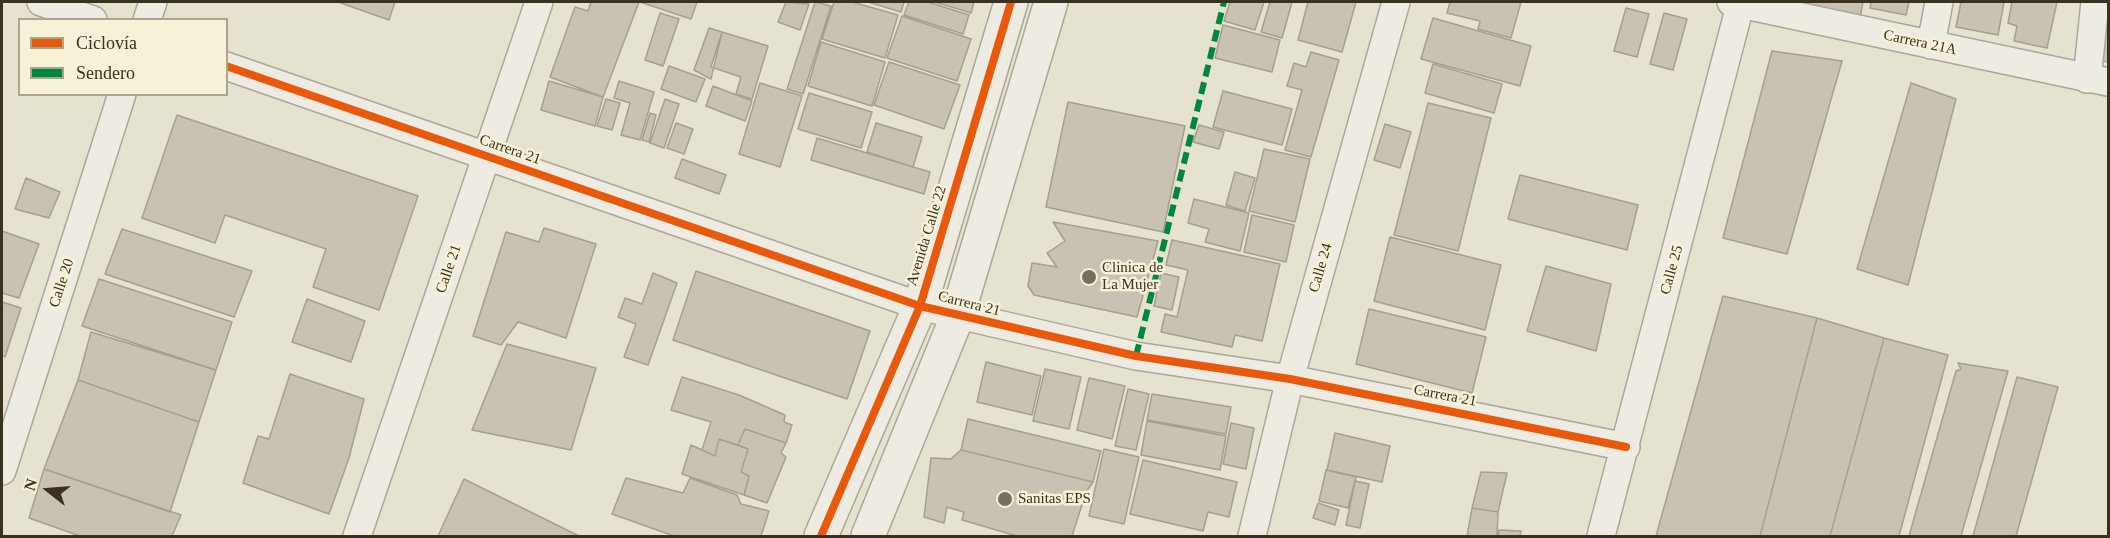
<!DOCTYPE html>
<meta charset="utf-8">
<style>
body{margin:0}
#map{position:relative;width:2110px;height:538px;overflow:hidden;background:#e5e2d0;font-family:"Times New Roman",serif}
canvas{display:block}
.frame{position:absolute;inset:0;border:3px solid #3b3120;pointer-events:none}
.legend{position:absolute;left:18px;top:18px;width:210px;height:78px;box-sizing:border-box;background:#f6f1d7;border:2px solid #aba48e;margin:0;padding:8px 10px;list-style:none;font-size:18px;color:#3b3120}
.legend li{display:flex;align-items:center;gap:12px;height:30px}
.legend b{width:30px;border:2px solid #aba48e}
.north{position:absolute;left:18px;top:460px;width:60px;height:60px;-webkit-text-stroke:4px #f6f1d7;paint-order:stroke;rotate:287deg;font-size:16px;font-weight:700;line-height:24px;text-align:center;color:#3b3120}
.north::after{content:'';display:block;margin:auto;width:21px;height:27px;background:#3b3120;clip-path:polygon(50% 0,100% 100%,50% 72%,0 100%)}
</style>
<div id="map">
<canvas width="2110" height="538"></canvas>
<div class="frame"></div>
<ul class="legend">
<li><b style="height:8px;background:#e8590c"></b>Ciclovía</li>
<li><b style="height:8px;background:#00873e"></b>Sendero</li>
</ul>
<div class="north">N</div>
</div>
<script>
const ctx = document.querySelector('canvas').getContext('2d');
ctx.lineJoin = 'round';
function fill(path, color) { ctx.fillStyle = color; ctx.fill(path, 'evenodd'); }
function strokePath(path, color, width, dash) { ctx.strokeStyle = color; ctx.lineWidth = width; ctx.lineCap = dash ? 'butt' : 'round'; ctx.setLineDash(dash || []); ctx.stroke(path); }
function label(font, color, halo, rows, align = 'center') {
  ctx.font = font + ' "Times New Roman",serif'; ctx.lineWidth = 5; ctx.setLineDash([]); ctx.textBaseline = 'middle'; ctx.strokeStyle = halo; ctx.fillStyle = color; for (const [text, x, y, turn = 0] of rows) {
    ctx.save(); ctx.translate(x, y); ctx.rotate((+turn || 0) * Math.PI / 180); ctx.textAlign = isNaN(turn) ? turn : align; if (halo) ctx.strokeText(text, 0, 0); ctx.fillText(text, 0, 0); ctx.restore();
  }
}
const building = new Path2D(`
 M338,2H395L389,20Z
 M591,2H639L603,97L550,77L575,7L588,11Z
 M640,2H697L691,19Z
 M786,2L809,4L800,30L778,22Z
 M815,2L831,6L803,94L787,89Z
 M834,2H852L898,15L885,58L822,39Z
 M868,2H904L901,12Z
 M909,2H928L969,15L963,34L904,15Z
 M935,2H974L971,13Z
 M1230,2H1264L1255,30L1224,21Z
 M1270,2H1292L1282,38L1261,32Z
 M1308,2H1356L1342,52L1298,40Z
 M1450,2H1521L1511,38L1478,29L1480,21L1447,13Z
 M1793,2H1863L1860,18Z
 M1871,2H1909L1906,15L1870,8Z
 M1961,2H2004L1998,35L1956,27Z
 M2012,2H2057L2047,48L2014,41L2017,26L2008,23Z
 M2107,2H2108V62L2095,59Z
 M1626,8L1649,14L1637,57L1614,51Z
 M660,13L679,19L663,66L645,60Z
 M1664,13L1687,19L1673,70L1650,64Z
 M902,16L971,39L957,81L887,58Z
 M1433,18L1531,46L1520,86L1421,59Z
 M1223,25L1280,40L1272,72L1215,58Z
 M709,28L722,32L711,79L694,70Z
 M722,32L768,46L752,99L736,94L741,77L711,67Z
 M821,42L885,62L872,106L808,86Z
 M1772,51L1842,61L1787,254L1723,238Z
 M1311,52L1339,60L1311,157L1285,150L1302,90L1287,86L1294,63L1306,67Z
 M889,62L960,85L944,129L874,105Z
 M1433,64L1502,84L1494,113L1425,93Z
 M669,66L705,79L696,102L661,89Z
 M549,81L603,97L595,126L541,110Z
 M619,81L654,92L640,140L621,135L630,103L614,98Z
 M760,83L802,96L780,167L739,154Z
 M1911,83L1956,99L1908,285L1857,269Z
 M713,86L752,101L745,121L706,106Z
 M1223,91L1292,109L1282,145L1213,127Z
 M809,93L872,112L861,148L798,129Z
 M606,99L620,103L612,130L597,126Z
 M665,99L679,104L664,148L650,143Z
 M1068,102L1185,126L1163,232L1046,207Z
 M1428,103L1491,118L1458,251L1394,235Z
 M650,113L656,115L649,142L642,140Z
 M177,115L418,196L379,310L313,287L326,249L225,215L215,243L142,218Z
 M676,123L693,129L684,154L667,148Z
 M876,123L922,137L913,167L867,152Z
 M1385,124L1411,132L1400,168L1374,160Z
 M1199,125L1224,132L1219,149L1193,142Z
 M817,138L930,172L924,194L811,160Z
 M1264,149L1310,159L1295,222L1249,211Z
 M682,159L726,175L719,194L675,178Z
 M1235,172L1255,178L1245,211L1226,205Z
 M1520,175L1638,205L1627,250L1508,219Z
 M26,178L60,192L49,218L15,209Z
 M1194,199L1249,213L1240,251L1205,242L1209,229L1188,223Z
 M1252,215L1294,225L1286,262L1244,252Z
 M1053,222L1158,241L1137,317L1034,295L1028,286L1032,263L1057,267L1047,253L1065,241Z
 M544,228L596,244L566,338L518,322L501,345L473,336L506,232L539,242Z
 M122,229L252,271L234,317L105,274Z
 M2,231L39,244L19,298L2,293Z
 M1390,237L1501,265L1485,330L1374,301Z
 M1172,240L1280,264L1262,341L1235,335L1232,347L1161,332L1165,314L1177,317L1188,270L1166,265Z
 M1546,266L1611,284L1596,351L1527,331Z
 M696,271L870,331L847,399L673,340Z
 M653,273L677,283L648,365L624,357L636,324L618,317L625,298L642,304Z
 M1161,273L1179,277L1172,310L1154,306Z
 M99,279L232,322L216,370L82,326Z
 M1723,296L1817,318L1760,536H1656Z
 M307,299L365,321L351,362L292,342Z
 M2,302L21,308L5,357L2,355Z
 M1369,309L1486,337L1472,393L1356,364Z
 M1817,318L1884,338L1830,536H1760Z
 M91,332L216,370L199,422L78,380Z
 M1884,338L1948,355L1899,536H1830Z
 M507,344L596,368L571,450L472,430Z
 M986,362L1041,376L1032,415L977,402Z
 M1958,363L2008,371L1961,536H1909L1956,371L1961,369Z
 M1045,369L1081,377L1069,429L1033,421Z
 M290,374L364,399L349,458L329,514L243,483L258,436L269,439Z
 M682,377L739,395L785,415L784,422L792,425L786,443L745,429L738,445L719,439L715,456L702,450L711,422L671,410Z
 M2017,377L2058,387L2016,536H1973Z
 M1089,378L1125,386L1112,439L1077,430Z
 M78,380L199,422L170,512L44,469Z
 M1128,389L1149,394L1136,450L1115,446Z
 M1152,394L1231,407L1226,434L1147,420Z
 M968,419L1101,451L1093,482L961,450Z
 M1147,421L1226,436L1220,470L1141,455Z
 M1231,423L1254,428L1246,469L1223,464Z
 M745,429L786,443L781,453L786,457L767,503L744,495L749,476L741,472L748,449L738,445Z
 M1335,433L1390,446L1382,482L1327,470Z
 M719,439L748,449L741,472L749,476L744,495L682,474L691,445L715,456Z
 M1104,449L1139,457L1124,524L1089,516Z
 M961,450L1093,482L1086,492L1072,536H1017L962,520L964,512L947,507L944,523L924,517L931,458L951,459Z
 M1143,460L1237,482L1229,517L1208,512L1203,531L1130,514Z
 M44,469L181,515L172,536H80L29,518Z
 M1326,470L1356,477L1348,508L1319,501Z
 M1481,472L1507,473L1498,512L1472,508Z
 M626,478L683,493L690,478L737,495L741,504L769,511L761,536H674L612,514Z
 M464,479L579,536H438Z
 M1355,481L1369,484L1360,528L1346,525Z
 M1318,503L1339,510L1335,525L1313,518Z
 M1472,508L1498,512L1497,536H1467Z
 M1499,530L1521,531L1520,536H1498Z`);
fill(building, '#c9c1b1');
strokePath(building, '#a69e8f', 1.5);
const minor = new Path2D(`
 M41,2L93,20
 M1731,2L2108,82
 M147,20L153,2
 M1931,45L1939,2
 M226,66L920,306L1136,356L1290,379L1626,447
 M2087,79L2095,2
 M2,471L122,94
 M357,536L539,2
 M1252,536L1290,379L1396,2
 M1601,536L1741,2`);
const tertiary = new Path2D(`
 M821,536L920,306L1011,2
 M868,536L957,317L1051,2`);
strokePath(minor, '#aba798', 30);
strokePath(tertiary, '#aba798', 36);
strokePath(minor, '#eeece2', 27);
strokePath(tertiary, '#eeece2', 33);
strokePath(new Path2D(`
 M1136,356L1224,2`), '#00873e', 6, [12, 6]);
strokePath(new Path2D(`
 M226,66L920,306L1136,356L1290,379L1626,447
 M821,536L920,306L1011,2`), '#e8590c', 8);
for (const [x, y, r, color] of [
 [1089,277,8,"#766f5e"],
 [1005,499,8,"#766f5e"]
]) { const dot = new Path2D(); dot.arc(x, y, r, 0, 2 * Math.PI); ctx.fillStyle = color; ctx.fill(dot); strokePath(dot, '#f6f1d7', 2); }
label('15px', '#3b3120', '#f6f1d7', [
 ["Carrera 21A",1920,43,12],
 ["Carrera 21",510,150,19],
 ["Avenida Calle 22",927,236,-73],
 ["Calle 24",1321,268,-74],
 ["Calle 21",449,269,-71],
 ["Calle 25",1672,270,-75],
 ["Calle 20",62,283,-72],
 ["Carrera 21",969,304,14],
 ["Carrera 21",1445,396,11]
]);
label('15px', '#3b3120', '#f6f1d7', [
 ["Clinica de",1102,268],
 ["La Mujer",1102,285],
 ["Sanitas EPS",1018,499]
], 'left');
</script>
